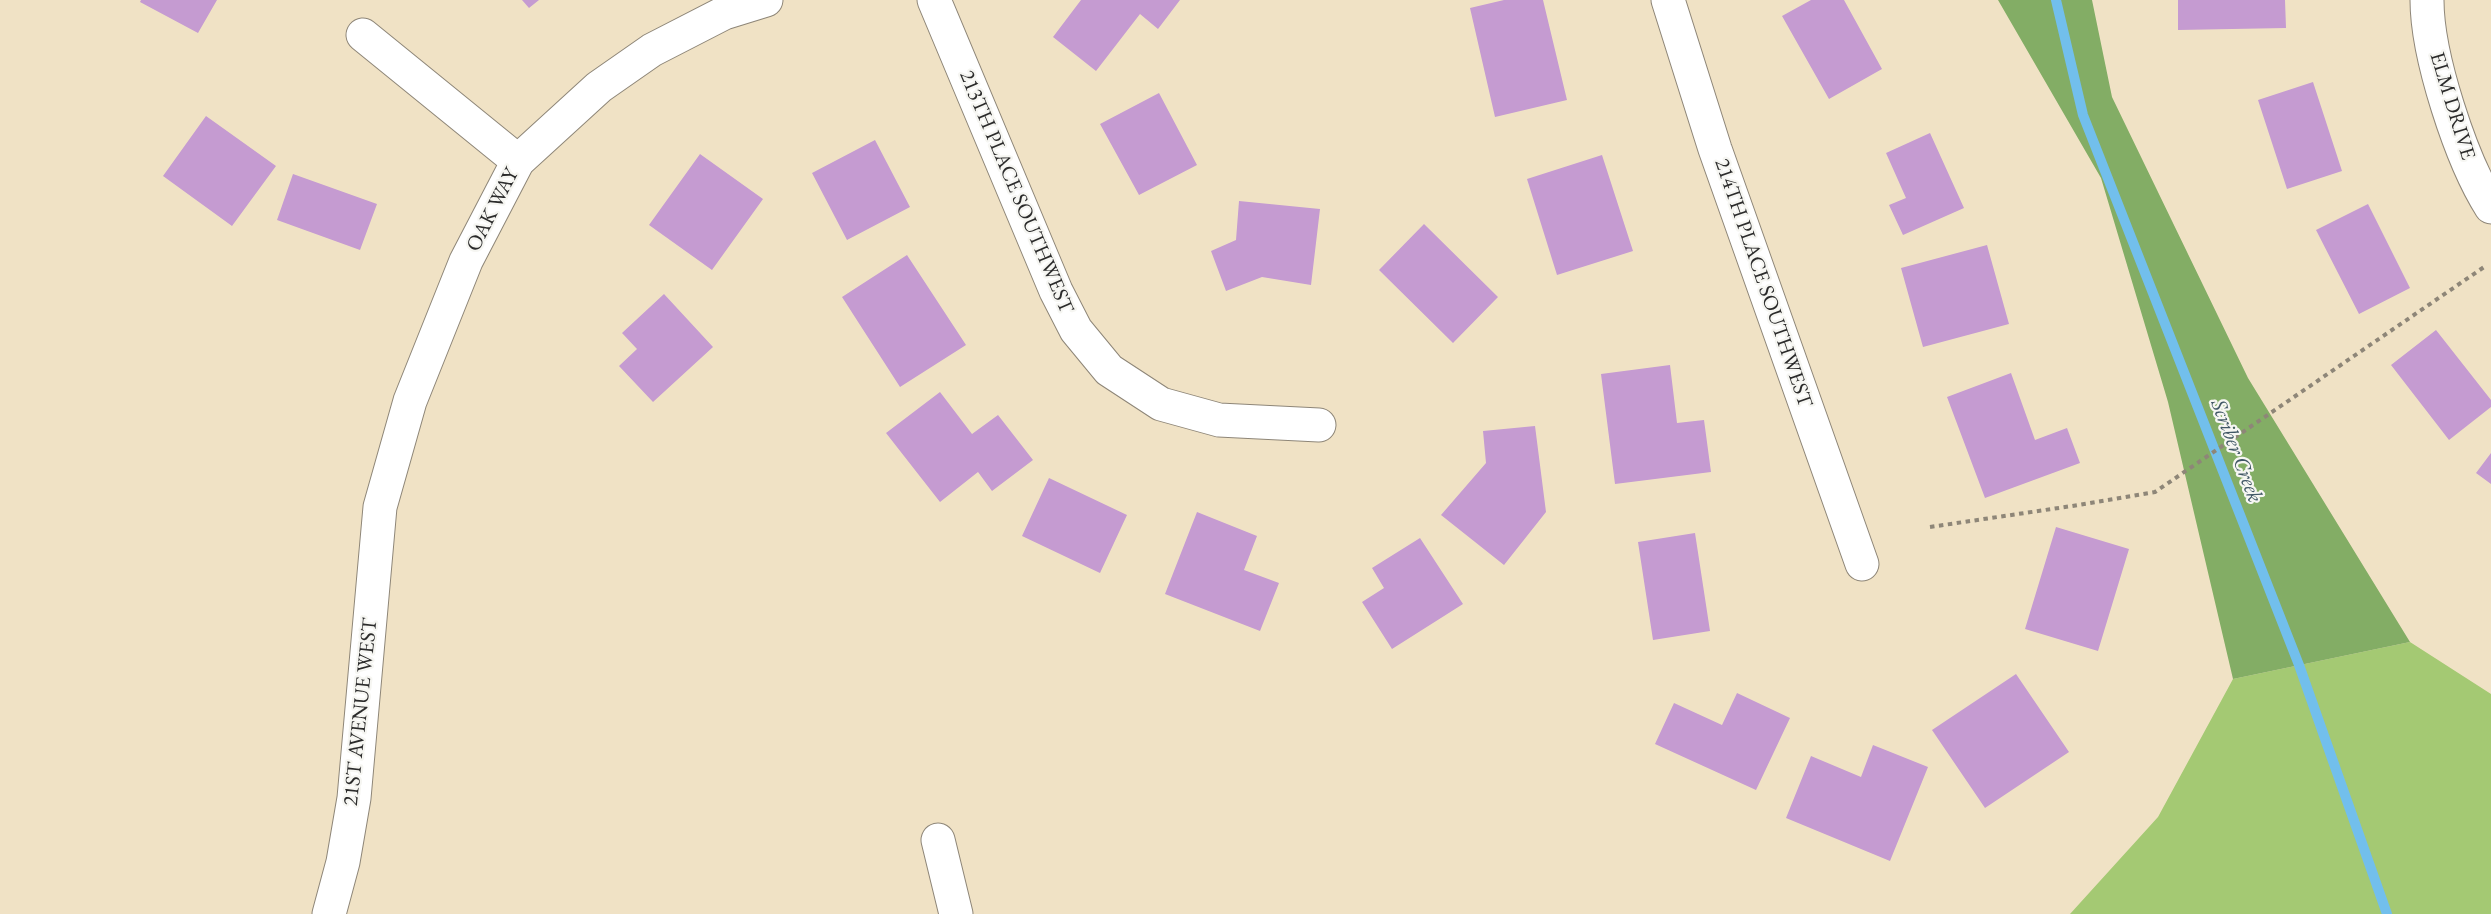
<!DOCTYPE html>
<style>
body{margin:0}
canvas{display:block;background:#f0e2c5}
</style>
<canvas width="2491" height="914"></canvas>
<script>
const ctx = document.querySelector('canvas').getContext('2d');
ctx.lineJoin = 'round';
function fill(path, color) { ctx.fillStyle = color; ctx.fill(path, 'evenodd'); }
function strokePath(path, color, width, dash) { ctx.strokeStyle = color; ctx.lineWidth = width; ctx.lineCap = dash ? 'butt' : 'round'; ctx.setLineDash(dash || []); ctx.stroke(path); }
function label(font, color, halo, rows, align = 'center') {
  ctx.font = font + ' "EB Garamond",serif'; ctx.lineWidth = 4.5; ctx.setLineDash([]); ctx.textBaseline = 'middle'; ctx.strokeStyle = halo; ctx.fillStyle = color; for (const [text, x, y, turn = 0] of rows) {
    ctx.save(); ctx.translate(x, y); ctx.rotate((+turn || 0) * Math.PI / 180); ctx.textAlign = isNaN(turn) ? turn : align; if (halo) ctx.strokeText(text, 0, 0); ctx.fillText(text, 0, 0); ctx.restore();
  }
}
fill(new Path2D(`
 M2410,642L2491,694V914H2070L2158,817L2233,679Z`), '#a4c973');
fill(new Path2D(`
 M1998,0H2092L2112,97L2248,378L2410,642L2233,679L2168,402L2101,178Z`), '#83ad65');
strokePath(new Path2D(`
 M2056,0L2083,115L2299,665L2387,914`), '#72bfec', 10);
fill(new Path2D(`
 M141,0H217L198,33L140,2Z
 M522,0H539L529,8Z
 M1081,0H1180L1158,29L1140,14L1096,71L1053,37Z
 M1504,0H1543L1567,100L1495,117L1470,8Z
 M1811,0H1844L1882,69L1829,99L1782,16Z
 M2178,0H2285L2286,28L2178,30Z
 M2313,82L2342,171L2287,189L2258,100Z
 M1159,93L1197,165L1139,195L1100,124Z
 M206,116L276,166L232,226L163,176Z
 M1930,133L1964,208L1903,235L1889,205L1906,198L1886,153Z
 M875,140L910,207L847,240L812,173Z
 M700,154L763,199L712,270L649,225Z
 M1602,155L1633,251L1557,275L1527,179Z
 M293,174L377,204L360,250L277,220Z
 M1239,201L1320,209L1311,285L1262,277L1226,291L1211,251L1236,240Z
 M2368,204L2410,288L2359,314L2316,230Z
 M1424,224L1498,297L1453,343L1379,270Z
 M1987,245L2009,324L1923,347L1901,268Z
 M907,255L966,345L900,387L842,297Z
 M664,294L713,347L653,402L619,366L637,349L622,333Z
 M2436,330L2491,400V407L2449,440L2391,365Z
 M1670,365L1677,423L1704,420L1711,472L1615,484L1601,374Z
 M2011,373L2035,440L2067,428L2080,463L1985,498L1947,397Z
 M940,392L972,434L998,415L1033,460L992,491L978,472L940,502L886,433Z
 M1535,426L1546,512L1504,565L1441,515L1486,463L1483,431Z
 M2491,453V484L2476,473Z
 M1049,478L1127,515L1100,573L1022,536Z
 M1197,512L1257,536L1244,570L1279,583L1260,631L1165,594Z
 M2056,527L2129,549L2098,651L2025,629Z
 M1695,533L1710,631L1653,640L1638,542Z
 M1420,538L1463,604L1392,649L1362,602L1384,588L1372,568Z
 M2016,674L2069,752L1985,808L1932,730Z
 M1737,693L1790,718L1756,790L1655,744L1674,703L1722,725Z
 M1873,745L1928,767L1890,861L1786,818L1811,756L1861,777Z`), '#c59bd1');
const street = new Path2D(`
 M934,0L1056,291L1076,330L1109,370L1161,404L1219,420L1319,425
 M1668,0L1715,149L1862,564
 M363,35L518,161
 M938,840L956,914`);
const secondary = new Path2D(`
 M2427,0C2427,56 2461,160 2491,207
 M329,914L343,862L354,798L380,507L410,401L466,261L518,161L599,87L652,50L724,13L766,0`);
strokePath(street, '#8e8678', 35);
strokePath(secondary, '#8e8678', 35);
strokePath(new Path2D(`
 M1930,527L2072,506L2155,492L2487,265`), '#8e8678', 4, [4.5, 4.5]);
strokePath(street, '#fff', 33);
strokePath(secondary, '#fff', 33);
label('21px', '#2b2b2b', '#f6f6f2', [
 ["ELM DRIVE",2452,106,73],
 ["213TH PLACE SOUTHWEST",1016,192,67],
 ["OAK WAY",493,210,-63],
 ["214TH PLACE SOUTHWEST",1763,283,71],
 ["21ST AVENUE WEST",361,712,-84]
]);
label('italic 22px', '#405765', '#f6f6f2', [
 ["Scriber Creek",2236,451,69]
]);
</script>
